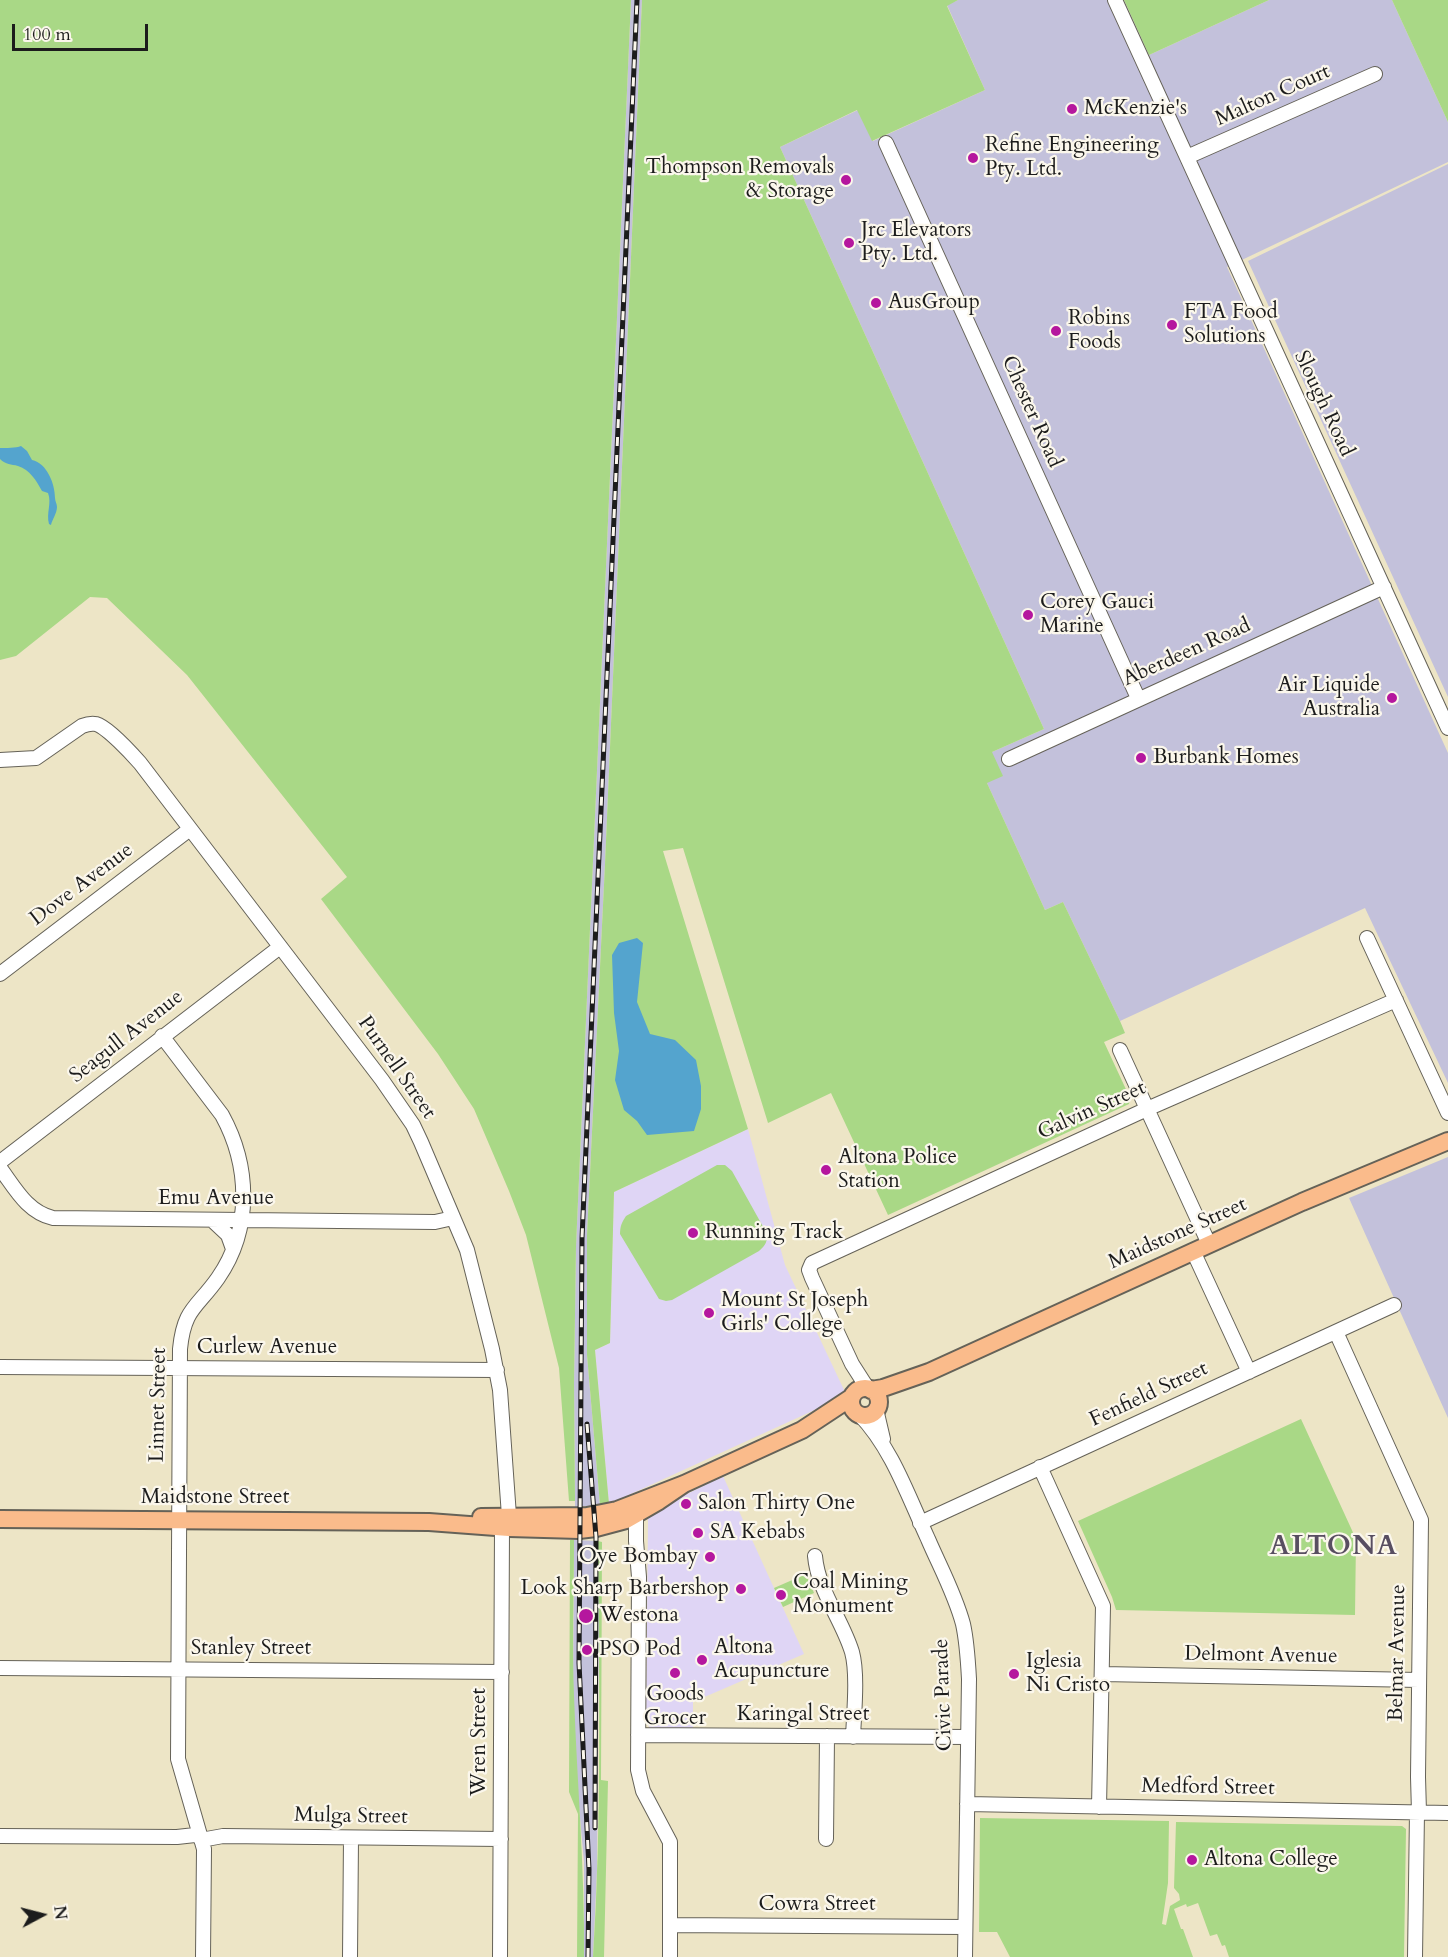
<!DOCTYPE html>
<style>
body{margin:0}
#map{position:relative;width:1448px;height:1957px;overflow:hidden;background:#ede5c6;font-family:Cardo,serif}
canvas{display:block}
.north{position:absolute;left:12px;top:1885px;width:60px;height:60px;-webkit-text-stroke:4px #fbf7ec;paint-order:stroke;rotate:83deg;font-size:16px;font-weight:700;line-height:24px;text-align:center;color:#1c1c1c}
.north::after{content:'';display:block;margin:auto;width:21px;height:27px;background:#1c1c1c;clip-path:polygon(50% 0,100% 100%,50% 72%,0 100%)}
.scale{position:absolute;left:12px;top:24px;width:136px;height:27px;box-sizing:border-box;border:3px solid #1c1c1c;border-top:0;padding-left:8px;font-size:18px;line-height:21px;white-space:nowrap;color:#1c1c1c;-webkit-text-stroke:4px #fbf7ec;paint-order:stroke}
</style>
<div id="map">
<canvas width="1448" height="1957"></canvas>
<div class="north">N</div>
<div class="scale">100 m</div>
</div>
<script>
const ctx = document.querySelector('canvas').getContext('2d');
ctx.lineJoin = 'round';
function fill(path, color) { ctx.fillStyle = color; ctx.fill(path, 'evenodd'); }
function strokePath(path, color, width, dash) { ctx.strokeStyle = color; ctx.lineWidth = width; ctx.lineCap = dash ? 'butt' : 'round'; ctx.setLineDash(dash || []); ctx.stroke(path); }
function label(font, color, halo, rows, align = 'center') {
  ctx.font = font + ' Cardo,serif'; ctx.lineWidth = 4.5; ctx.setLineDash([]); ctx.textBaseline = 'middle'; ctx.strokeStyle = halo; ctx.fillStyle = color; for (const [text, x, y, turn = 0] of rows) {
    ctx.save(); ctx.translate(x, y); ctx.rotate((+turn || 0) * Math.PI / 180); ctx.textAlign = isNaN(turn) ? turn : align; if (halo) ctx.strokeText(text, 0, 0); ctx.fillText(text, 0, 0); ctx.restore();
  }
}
fill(new Path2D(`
 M748,1129L785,1265L845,1392L843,1397L609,1504L595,1350L610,1343L614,1192Z
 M723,1476L804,1654L693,1702V1731L652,1730L646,1723L648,1517L653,1511Z`), '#dfd5f5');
fill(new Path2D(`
 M631,0H642L605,864L587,1235V1355L600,1505L575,1507L574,1383L576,1246Z
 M958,0H1124L1149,55L1269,0H1392L1448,122V162L1227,267L1448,753V1083L1365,908L1120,1021L1063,902L1045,910L987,783L992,752L1044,729L780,147L858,110L873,141L985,90L947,5Z
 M1448,164V697L1248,261Z
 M1448,1157V1418L1349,1198Z
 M574,1540L598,1541L599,1604L597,1870L593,1957H584V1862L577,1785L573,1693Z`), '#c3c1db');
fill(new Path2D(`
 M0,0H631L576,1246L574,1383L575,1501H569L559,1368L526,1235L509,1191L474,1109L438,1054L321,899L347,877L187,675L107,598L90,597L16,656L0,660Z
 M642,0H958L947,6L985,90L872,141L857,110L780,147L1044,729L992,752L1003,776L987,783L1045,910L1063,902L1120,1021L1125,1033L1104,1042L1130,1098L1129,1104L888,1215L831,1093L768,1123L683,848L663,851L748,1129L614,1192L610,1343L595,1350L609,1504L600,1505L587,1355V1235L605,864Z
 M1124,0H1269L1149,55Z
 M1392,0H1448V122Z
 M717,1165H725L732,1171L766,1232C768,1241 766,1245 759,1251L672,1300L666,1301L659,1299L620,1234C620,1226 622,1222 626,1216Z
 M1301,1419L1356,1539L1355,1615L1116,1610L1112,1597L1078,1521Z
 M570,1540H574C574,1592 572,1644 574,1696C577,1783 585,1870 584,1957H577L578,1814L569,1792Z
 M598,1541L602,1542L601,1780L608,1781L604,1957H593C602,1819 599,1680 598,1541Z
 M806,1574L814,1593L783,1607L774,1588Z
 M980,1818L1169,1821L1168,1883L1162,1924L1166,1925L1170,1906L1180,1900L1179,1894L1174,1888L1176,1822L1402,1826L1406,1829L1404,1957H1229L1225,1945L1222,1946L1217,1934L1210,1936L1198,1903L1187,1907L1186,1904L1174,1909L1181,1929H1183L1193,1957H1010L997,1932H979Z`), '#a9d886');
fill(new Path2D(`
 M21,446L27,451L32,460C47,463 55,484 55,498C55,501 57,504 57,507C57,513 52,520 51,525L49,524C46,513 52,503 48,493L42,491C36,480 30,470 18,466C11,464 6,465 0,459V448C6,448 16,448 21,446Z
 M637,938L643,943L637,1002L650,1034L675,1040L696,1060L701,1086V1109L694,1131L647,1135L637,1121L624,1110L615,1080L619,1051L614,1013L612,955L619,943Z`), '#54a4ce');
const minor = new Path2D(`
 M1115,0L1448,728
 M886,143L1138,698
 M1187,157L1375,74
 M1009,759L1384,587
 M0,760L36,758L82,726C87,724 91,723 96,724C107,727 132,754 140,763L382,1080L413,1125L421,1142L467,1250L492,1349L500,1390L509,1516
 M1367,938L1448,1113
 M0,974L190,829
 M162,1036L222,1115C250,1166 252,1229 218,1278C197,1308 184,1308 180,1349L178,1759L204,1849L203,1957
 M1120,1050L1209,1244
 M0,1162L280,947
 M0,1168C15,1188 27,1212 53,1218L435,1222L453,1218
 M212,1220L228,1235L233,1249
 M1193,1251L1249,1372
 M1336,1332L1421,1520L1418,1777L1419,1812
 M0,1367L497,1370
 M868,1389L852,1364L812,1278L809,1270L812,1263L1147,1109L1396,1000
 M876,1409L883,1439
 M859,1414C892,1448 908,1496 928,1539C940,1567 955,1594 963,1624C967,1642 968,1661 969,1679L965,1957
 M1040,1467L1103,1606L1099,1807
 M636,1515V1541L639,1577L638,1770L643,1791L670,1842V1957
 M920,1523L1394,1305
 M815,1556C818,1591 842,1619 852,1652C858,1674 854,1713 853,1737
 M0,1668L502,1672
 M1102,1674L1419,1680
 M638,1735L968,1737
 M967,1804L1448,1813
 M0,1836L177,1837L195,1835L199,1833
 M826,1839L827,1736
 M201,1840L223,1836L501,1839
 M670,1925L965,1927
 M350,1957L351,1838
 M500,1957L502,1528
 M1415,1957L1417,1812`);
const major = new Path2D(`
 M851 1402a14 14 0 1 1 28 0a14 14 0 1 1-28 0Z
 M871,1390L883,1388L929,1372L1302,1202L1448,1141
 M481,1517L587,1516L617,1510L684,1484L802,1430L852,1397
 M0,1519L429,1522L509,1528L579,1530L596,1528L626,1520L659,1501L684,1484`);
strokePath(minor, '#656258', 16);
strokePath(major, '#656258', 20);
strokePath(minor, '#fff', 14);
strokePath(major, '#fabb8b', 16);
const rail = new Path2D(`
 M587,1424L596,1537L595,1828
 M588,1957L589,1869L579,1663L582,1238L637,0`);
strokePath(rail, '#1c1c1c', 5);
strokePath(rail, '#fbf7ec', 3, [9]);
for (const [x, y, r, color] of [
 [1072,109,6,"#b5179e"],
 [973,158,6,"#b5179e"],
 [846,180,6,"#b5179e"],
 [849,243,6,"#b5179e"],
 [876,303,6,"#b5179e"],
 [1172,325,6,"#b5179e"],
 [1056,331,6,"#b5179e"],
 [1028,615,6,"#b5179e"],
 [1392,698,6,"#b5179e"],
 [1141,758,6,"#b5179e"],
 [826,1170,6,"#b5179e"],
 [693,1233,6,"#b5179e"],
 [709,1313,6,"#b5179e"],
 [686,1504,6,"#b5179e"],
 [698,1533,6,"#b5179e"],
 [710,1557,6,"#b5179e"],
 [741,1589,6,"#b5179e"],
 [781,1595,6,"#b5179e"],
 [586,1616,8,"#b5179e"],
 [587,1650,6,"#b5179e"],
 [702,1660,6,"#b5179e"],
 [675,1673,6,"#b5179e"],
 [1014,1674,6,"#b5179e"],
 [1192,1860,6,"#b5179e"]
]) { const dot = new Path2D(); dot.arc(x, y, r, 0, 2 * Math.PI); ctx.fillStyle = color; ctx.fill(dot); strokePath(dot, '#fbf7ec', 2); }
label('21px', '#1c1c1c', '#fbf7ec', [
 ["Malton Court",1273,96,-24],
 ["Slough Road",1323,404,65],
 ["Chester Road",1031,412,66],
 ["Aberdeen Road",1187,653,-24],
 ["Dove Avenue",82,885,-37],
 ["Seagull Avenue",127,1037,-38],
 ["Purnell Street",396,1068,55],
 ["Galvin Street",1092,1111,-24],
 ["Emu Avenue",216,1199],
 ["Maidstone Street",1178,1234,-24],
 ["Curlew Avenue",267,1348],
 ["Fenfield Street",1149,1395,-25],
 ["Linnet Street",159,1405,-89],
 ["Maidstone Street",215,1498],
 ["Stanley Street",251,1649],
 ["Belmar Avenue",1398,1653,-89],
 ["Delmont Avenue",1261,1656,1],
 ["Civic Parade",944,1695,-92],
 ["Karingal Street",803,1715],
 ["Wren Street",480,1742,-90],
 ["Medford Street",1208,1788,1],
 ["Mulga Street",351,1817,1],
 ["Cowra Street",817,1905]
]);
label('21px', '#1c1c1c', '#fbf7ec', [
 ["McKenzie's",1084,109],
 ["Refine Engineering",985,146],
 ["Pty. Ltd.",985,170],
 ["Thompson Removals",834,168,"right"],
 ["& Storage",834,192,"right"],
 ["Jrc Elevators",861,231],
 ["Pty. Ltd.",861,255],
 ["AusGroup",888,303],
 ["FTA Food",1184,313],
 ["Solutions",1184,337],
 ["Robins",1068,319],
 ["Foods",1068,343],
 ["Corey Gauci",1040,603],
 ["Marine",1040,627],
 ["Air Liquide",1380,686,"right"],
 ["Australia",1380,710,"right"],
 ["Burbank Homes",1153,758],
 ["Altona Police",838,1158],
 ["Station",838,1182],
 ["Running Track",705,1233],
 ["Mount St Joseph",721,1301],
 ["Girls' College",721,1325],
 ["Salon Thirty One",698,1504],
 ["SA Kebabs",710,1533],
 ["Oye Bombay",698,1557,"right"],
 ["Coal Mining",793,1583],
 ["Monument",793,1607],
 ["Look Sharp Barbershop",729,1589,"right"],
 ["Westona",600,1616],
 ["Altona",714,1648],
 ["Acupuncture",714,1672],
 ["PSO Pod",599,1650],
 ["Iglesia",1026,1662],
 ["Ni Cristo",1026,1686],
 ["Goods",675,1695,"center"],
 ["Grocer",675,1719,"center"],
 ["Altona College",1204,1860]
], 'left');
ctx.letterSpacing = '1.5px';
label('bold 27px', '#584e61', '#fbf7ec', [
 ["ALTONA",1334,1548]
]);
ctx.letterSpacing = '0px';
</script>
